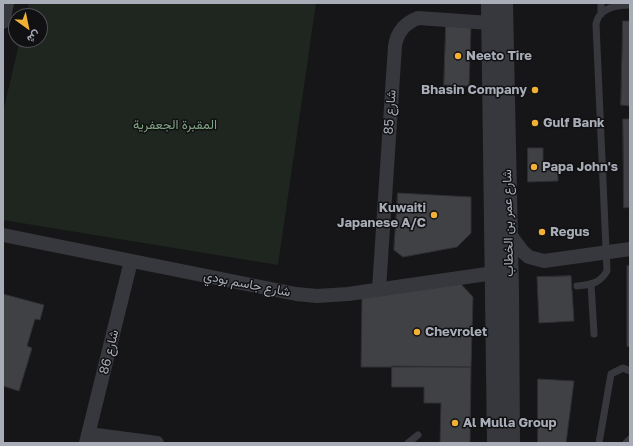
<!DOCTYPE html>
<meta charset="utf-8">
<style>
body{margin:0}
#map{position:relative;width:633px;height:446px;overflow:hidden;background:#161618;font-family:"Golos Text",Vazirmatn,sans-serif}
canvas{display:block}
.frame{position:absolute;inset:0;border:4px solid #a8adb8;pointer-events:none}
.north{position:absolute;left:8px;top:8px;width:40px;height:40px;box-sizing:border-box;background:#111113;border:1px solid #4d4f55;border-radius:50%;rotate:147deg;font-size:11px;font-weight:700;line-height:16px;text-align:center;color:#a8adb8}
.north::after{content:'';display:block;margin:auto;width:14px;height:18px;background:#f2b134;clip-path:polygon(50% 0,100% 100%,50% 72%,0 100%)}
</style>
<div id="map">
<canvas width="633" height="446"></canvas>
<div class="frame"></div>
<div class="north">ش</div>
</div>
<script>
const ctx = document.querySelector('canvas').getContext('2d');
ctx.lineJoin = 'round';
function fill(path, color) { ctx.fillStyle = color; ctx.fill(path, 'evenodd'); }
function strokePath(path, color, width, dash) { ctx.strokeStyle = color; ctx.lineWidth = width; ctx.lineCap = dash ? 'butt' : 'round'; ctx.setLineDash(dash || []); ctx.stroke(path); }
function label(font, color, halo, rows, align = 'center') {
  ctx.font = font + ' "Golos Text",Vazirmatn,sans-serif'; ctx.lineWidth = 3; ctx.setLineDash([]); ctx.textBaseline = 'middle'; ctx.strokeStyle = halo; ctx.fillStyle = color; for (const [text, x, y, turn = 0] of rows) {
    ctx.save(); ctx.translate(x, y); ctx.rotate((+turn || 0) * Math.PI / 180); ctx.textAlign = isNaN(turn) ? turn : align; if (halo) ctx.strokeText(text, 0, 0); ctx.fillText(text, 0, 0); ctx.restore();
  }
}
fill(new Path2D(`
 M29,3H316L278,265L3,220V112L20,40H40V16H26Z`), '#1e261f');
const building = new Path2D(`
 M623,21H630V106L621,105Z
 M446,26H471L469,86L444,85Z
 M623,119H630V207L624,208Z
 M528,148H543V170H558V181L528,182Z
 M398,193L471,197V233L457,247L403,257L394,250Z
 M630,265V347L627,346V266Z
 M571,276L574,321L539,323L537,277Z
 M458,281L473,297L471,367H361L362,296Z
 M3,294L44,305L40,320L35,319L27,346L32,348L19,391L3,386Z
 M392,366L471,367L470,443H440L441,403H424V387H392Z
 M538,379L574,381L566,443H538Z`);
fill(building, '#404145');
strokePath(building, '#303034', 1);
strokePath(new Path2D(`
 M601,3V14
 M591,284L594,334
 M577,286C592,284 599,284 607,271L596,24C599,8 616,5 630,5
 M408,443L418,435
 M599,443L611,374L623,368L630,371
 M626,443L630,439`), '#37383d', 7);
strokePath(new Path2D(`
 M3,22L7,3
 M508,232L523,252L529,257L544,261L630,249
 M3,235L296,294L317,296L348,294L494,273
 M379,289L395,46C397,32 405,23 418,18L490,23
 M89,434L157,443
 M86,443L131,261`), '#37383d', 14);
strokePath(new Path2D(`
 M490,3L496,443
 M504,3L510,292L511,443`), '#37383d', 18);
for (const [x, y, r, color] of [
 [458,56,4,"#f2b134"],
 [535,90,4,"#f2b134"],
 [535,123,4,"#f2b134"],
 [534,167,4,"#f2b134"],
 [434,215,4,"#f2b134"],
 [542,232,4,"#f2b134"],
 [417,332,4,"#f2b134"],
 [455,423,4,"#f2b134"]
]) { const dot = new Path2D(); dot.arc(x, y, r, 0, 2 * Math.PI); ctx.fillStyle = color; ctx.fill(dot); strokePath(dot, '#111113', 1.5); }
label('bold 13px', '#a8adb8', '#111113', [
 ["Neeto Tire",466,56],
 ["Bhasin Company",527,90,"right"],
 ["Gulf Bank",543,123],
 ["Papa John's",542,167],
 ["Kuwaiti",426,208,"right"],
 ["Japanese A/C",426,223,"right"],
 ["Regus",550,232],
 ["Chevrolet",425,332],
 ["Al Mulla Group",463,423]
], 'left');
label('13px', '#a8adb8', '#111113', [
 ["شارع 85",390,112,-86],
 ["شارع عمر بن الخطاب",508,223,-91],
 ["شارع جاسم بودي",247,284,11],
 ["شارع 86",109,352,-76]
]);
label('13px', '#7fa381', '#111113', [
 ["المقبرة الجعفرية",175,125]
]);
</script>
